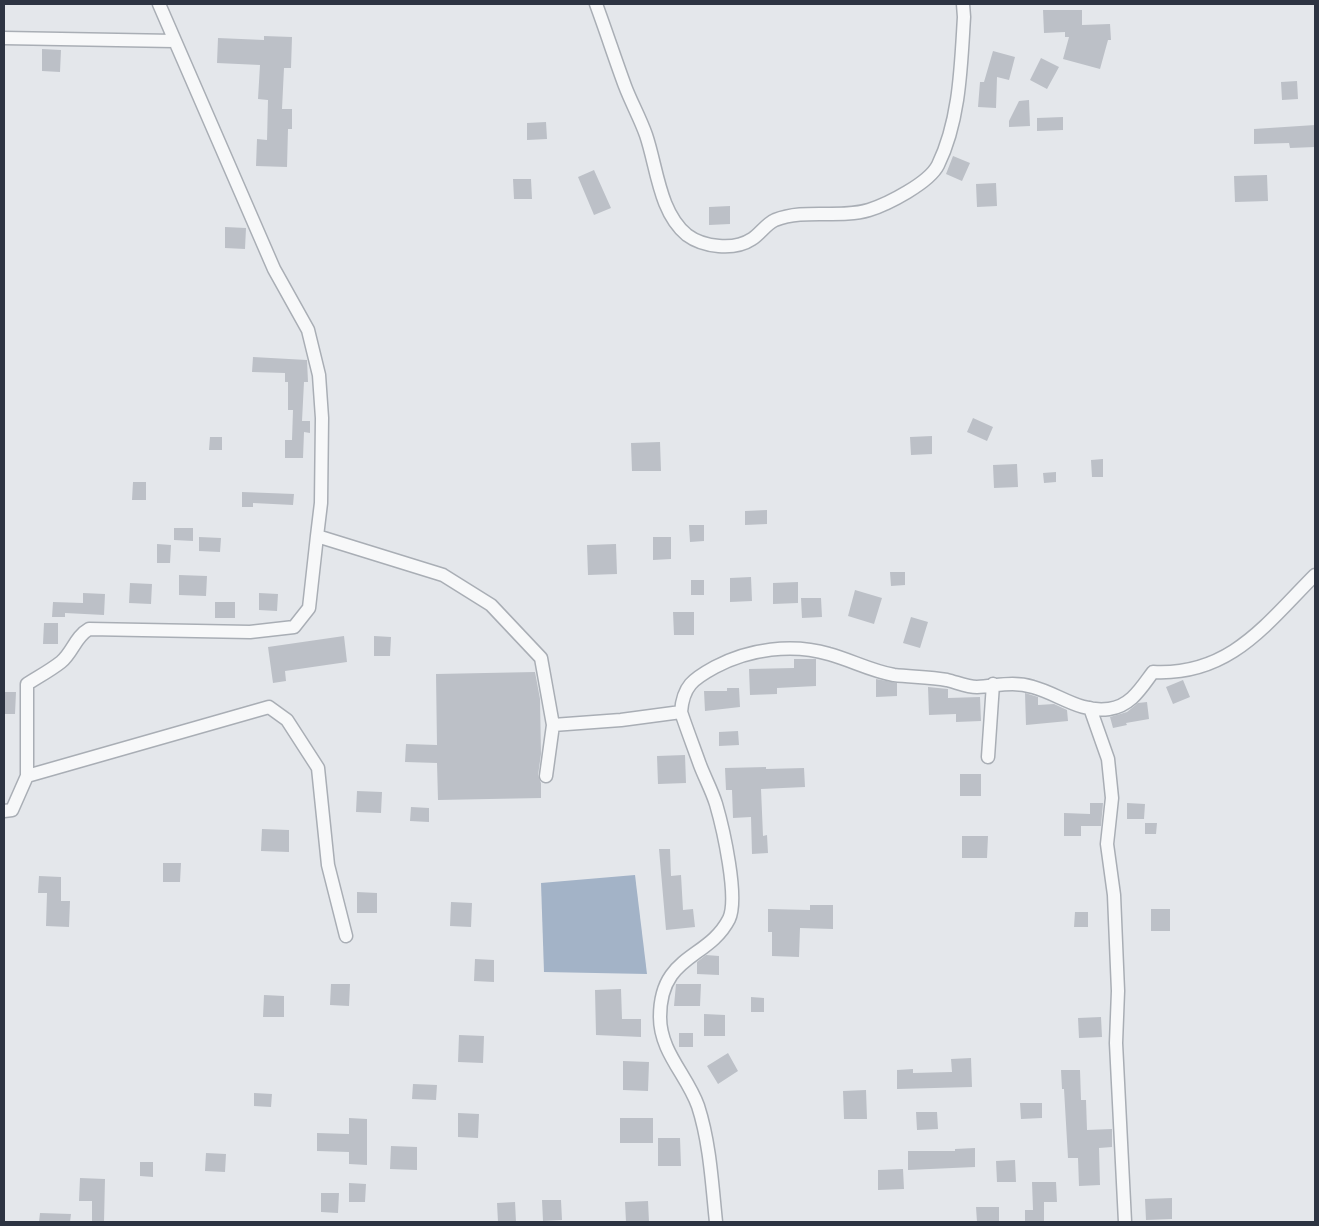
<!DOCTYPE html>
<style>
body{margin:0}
#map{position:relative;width:1319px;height:1226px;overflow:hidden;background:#e4e7eb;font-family:"Source Sans 3",sans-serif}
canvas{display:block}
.frame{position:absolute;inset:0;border:5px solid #2d3442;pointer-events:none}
</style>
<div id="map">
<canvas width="1319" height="1226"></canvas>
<div class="frame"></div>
</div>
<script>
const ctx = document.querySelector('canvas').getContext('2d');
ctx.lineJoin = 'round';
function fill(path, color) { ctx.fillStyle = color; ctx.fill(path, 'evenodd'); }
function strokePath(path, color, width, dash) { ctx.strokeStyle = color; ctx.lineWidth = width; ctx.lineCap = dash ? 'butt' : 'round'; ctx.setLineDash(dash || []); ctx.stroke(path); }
fill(new Path2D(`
 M635,875L647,974L544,972L541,883Z`), '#a3b3c7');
fill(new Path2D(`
 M1043,10H1082V25L1110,24L1111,40H1108L1100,69L1063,59L1069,37H1065V32L1044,33Z
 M264,36L292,37L291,68H284L282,109H292V129H288L287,167L256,166L257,139L267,140L268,100L258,99L260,65L217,63L218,38L264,40Z
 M42,49L61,50L60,72L42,71Z
 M993,51L1015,57L1009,80L997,77L996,108L978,107L980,82H984Z
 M1041,58L1059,67L1047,89L1030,80Z
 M1297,81L1298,99L1282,100L1281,82Z
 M1029,100L1030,126L1009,127V121L1019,101Z
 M1063,117V130L1037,131V118Z
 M546,122L547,139L527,140V123Z
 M1315,125V147L1290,148L1289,143L1254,144V129Z
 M953,156L970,163L962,181L946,174Z
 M594,170L611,208L594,215L578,177Z
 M1267,175L1268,201L1235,202L1234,176Z
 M513,179H531L532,199H514Z
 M996,183L997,206L977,207L976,184Z
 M730,206V224L709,225V207Z
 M225,227L246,228L245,249L225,248Z
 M253,357L307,360L308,382H304L302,421H310V433L304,432L303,458H285V440H292L293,410H288V382H285V373L252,372Z
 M973,418L993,427L987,441L967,432Z
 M932,436V454L911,455L910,437Z
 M210,437H222V450H209Z
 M660,442L661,471H632L631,443Z
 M1103,459V477H1092L1091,460Z
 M1017,464L1018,487L994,488L993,465Z
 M1056,472V482L1044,483L1043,473Z
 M133,482H146V500H132Z
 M242,492L294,494L293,505L253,503V507H242Z
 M767,510V524L745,525V511Z
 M689,525H704V541L690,542Z
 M174,528H193V541L174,540Z
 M199,537L221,538L220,552L199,551Z
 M653,537H671V559L653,560Z
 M157,544L171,545L170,563H157Z
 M616,544L617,574L588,575L587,545Z
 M890,572H905V585L891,586Z
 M179,575L207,576L206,596L179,595Z
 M751,577L752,601L730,602V578Z
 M691,580H704V595H691Z
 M798,582V603L773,604V583Z
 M130,583L152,584L151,604L129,603Z
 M855,590L882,598L874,624L848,616Z
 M83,593L105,594L104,615L65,613V617H52L53,602L83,603Z
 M259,593L278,594L277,611L259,610Z
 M801,598H821L822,617L802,618Z
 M215,602H235V618H215Z
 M673,612H694V635H674Z
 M911,617L928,622L920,648L903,643Z
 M44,623H58V644H43Z
 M344,636L347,662L285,671L286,681L273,683L268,647Z
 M374,636L391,637L390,656H374Z
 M794,659H816V686L777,688V694L750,695L749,669L794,668Z
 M535,672L540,699L541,754L538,775L541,783V798L438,800L437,763L405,762L406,744L437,745L436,674Z
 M876,679L897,683V696L876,697Z
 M1183,680L1190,697L1173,704L1166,687Z
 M928,687L948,689V698L980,697L981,721L956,722V714L929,715Z
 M727,688H739L740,707L705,711L704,691H727Z
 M4,692H16L15,714H4Z
 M1025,693L1038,697V705L1054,704L1067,710L1068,721L1026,725Z
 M1147,702L1149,719L1126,723L1127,725L1113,728L1110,717L1127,712L1138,703Z
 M738,731L739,745L719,746V732Z
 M685,755L686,783L658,784L657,756Z
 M766,767V769L804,768L805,787L761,789L763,836L767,835L768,853L752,854L751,817L733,818L732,790H726L725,768Z
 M960,774H981V796H960Z
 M357,791L382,792L381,813L356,812Z
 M1090,803H1103L1101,826H1081V836H1064V813L1090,814Z
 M1127,803L1145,804L1144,819H1127Z
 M411,807L429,808V822L410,821Z
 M1145,823H1157L1156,834H1145Z
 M262,829L289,830V852L261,851Z
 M962,836H988L987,858H962Z
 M659,849H670L671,876L681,875L683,910L693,909L695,927L666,930Z
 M163,863H181L180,882H163Z
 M39,876L61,877V901H70L69,927L46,926L47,893H38Z
 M357,892L377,893V913H357Z
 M451,902L472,903L471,927L450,926Z
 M810,905H833V929L800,928L799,957L772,956V932H768V909L810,910Z
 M1151,909H1170V931H1151Z
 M1075,912H1088V927H1074Z
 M706,955L719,956V975L697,974V962Z
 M475,959L494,960V982L474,981Z
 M331,984H350L349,1006L330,1005Z
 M676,984H701L700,1006H674Z
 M621,989L622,1019H641V1037L596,1035L595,990Z
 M264,995L284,996V1017H263Z
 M751,997L764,998V1012H751Z
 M704,1014L725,1015V1036H704Z
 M1101,1017L1102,1037L1079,1038L1078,1018Z
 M679,1033H693V1047H679Z
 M459,1035L484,1036L483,1063L458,1062Z
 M728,1053L738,1071L718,1084L707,1066Z
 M971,1058L972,1087L897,1089V1070L913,1069V1073L952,1072L951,1059Z
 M623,1061L649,1062L648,1091L623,1090Z
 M1061,1070H1080L1081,1100H1086L1087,1130L1112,1129V1147L1099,1148L1100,1185L1079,1186L1078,1158H1068L1064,1089H1062Z
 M413,1084L437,1085L436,1100L412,1099Z
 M866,1090L867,1119H844L843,1091Z
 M254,1093L272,1094L271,1107L254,1106Z
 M1020,1103H1042V1118L1021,1119Z
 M916,1112H937L938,1129L917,1130Z
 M458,1113L479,1114L478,1138L458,1137Z
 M349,1118L367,1119V1165L349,1164V1152L317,1151V1133L349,1134Z
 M620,1118H653V1143H620Z
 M658,1138H680L681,1166H658Z
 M391,1146L417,1147V1170L390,1169Z
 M975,1148V1167L908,1170V1151H955V1149Z
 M206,1153L226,1154L225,1172L205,1171Z
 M1015,1160L1016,1182H997L996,1161Z
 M140,1162H153V1177L140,1176Z
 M903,1169L904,1189L878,1190V1170Z
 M80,1178L105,1179L104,1222H92V1201H79Z
 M1032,1182H1056L1057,1202H1044V1222H1025V1210H1033Z
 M349,1183L366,1184L365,1202H349Z
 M321,1193H339L338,1213L321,1212Z
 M1172,1198V1219L1146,1220L1145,1199Z
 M542,1200H561L562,1220L543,1221Z
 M648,1201L649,1222H626L625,1202Z
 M515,1202L516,1222H498L497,1203Z
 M976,1207H999V1222H977Z
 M40,1213L71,1214L70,1222H39Z`), '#bcc0c7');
const minor = new Path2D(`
 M159,4L274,269L308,330L319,375L322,418L321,503L317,536L443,575L491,605L541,658L553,725L621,720L681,712
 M596,4C606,31 615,59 625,86C631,102 640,118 646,135C657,167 659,212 687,235C703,247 734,251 752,239C760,234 766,224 775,220C805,208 839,219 869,210C888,204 929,183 938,165C960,120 961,65 964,17L963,4
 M4,38L174,41
 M1090,708L1108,759L1112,798L1107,844L1114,895L1118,991L1116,1043L1125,1222
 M988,757L993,684
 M27,776L269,707L287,720L318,768L328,865L346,936
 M546,776L553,725
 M4,811L12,810L27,776V684C38,677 51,670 61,662C73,652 75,637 89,629L250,632L294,627L309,608L317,536
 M716,1222C712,1184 710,1143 698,1106C687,1075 660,1052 660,1017C660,954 708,960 729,919C739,898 723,828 716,804C712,791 705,778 700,765C694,748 687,730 681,712C683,686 693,679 715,667C749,649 792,643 829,654C851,660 871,671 894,675C912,677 930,677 947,680C956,682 967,687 977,687C997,686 1013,681 1033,687C1059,694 1080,713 1109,709C1131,706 1141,688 1153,672C1230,676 1266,624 1315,575`);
strokePath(minor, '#a9aeb5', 15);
strokePath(minor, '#f7f8f9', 12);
</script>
